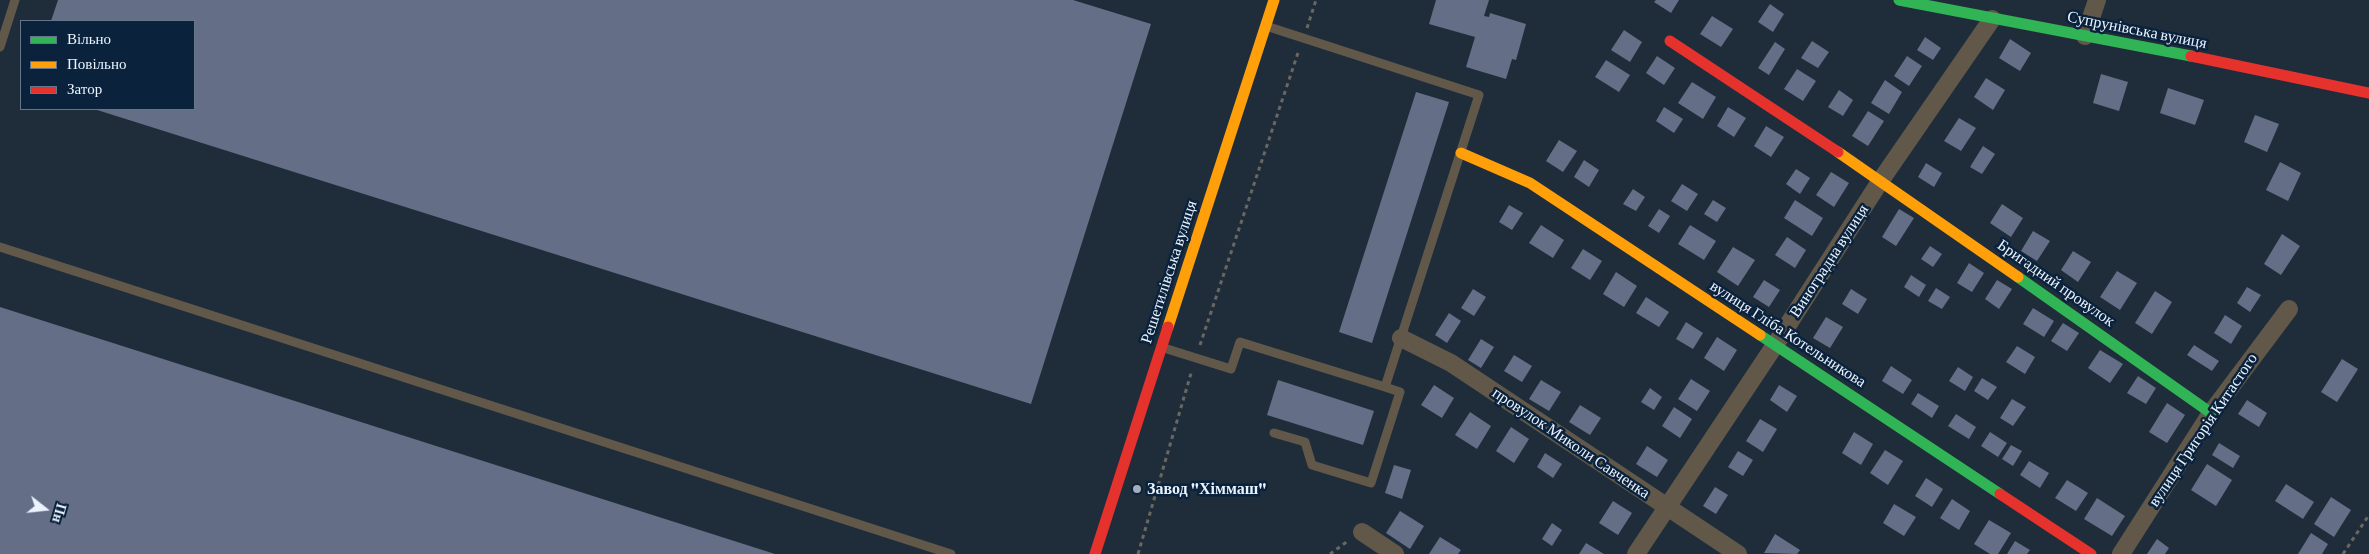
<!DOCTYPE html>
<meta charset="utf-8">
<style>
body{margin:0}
#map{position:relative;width:2369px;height:554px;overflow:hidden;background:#1f2d3b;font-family:"Crimson Pro",serif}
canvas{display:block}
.legend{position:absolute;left:20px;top:20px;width:175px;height:90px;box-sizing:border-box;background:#0a223c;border:1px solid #64768a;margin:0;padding:6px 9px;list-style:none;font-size:15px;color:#eaf3fe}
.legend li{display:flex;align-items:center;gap:10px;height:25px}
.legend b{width:25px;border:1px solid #64768a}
.north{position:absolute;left:20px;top:484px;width:50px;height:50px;-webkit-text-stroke:4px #0a223c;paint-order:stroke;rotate:106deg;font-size:14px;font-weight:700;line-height:20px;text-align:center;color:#eaf3fe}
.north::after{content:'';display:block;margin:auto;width:18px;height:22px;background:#eaf3fe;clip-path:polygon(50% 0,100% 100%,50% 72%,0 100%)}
</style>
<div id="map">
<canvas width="2369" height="554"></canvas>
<ul class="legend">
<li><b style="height:6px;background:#30b455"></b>Вільно</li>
<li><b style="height:6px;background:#ff9f0a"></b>Повільно</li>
<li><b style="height:6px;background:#e5322d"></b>Затор</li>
</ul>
<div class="north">Пн</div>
</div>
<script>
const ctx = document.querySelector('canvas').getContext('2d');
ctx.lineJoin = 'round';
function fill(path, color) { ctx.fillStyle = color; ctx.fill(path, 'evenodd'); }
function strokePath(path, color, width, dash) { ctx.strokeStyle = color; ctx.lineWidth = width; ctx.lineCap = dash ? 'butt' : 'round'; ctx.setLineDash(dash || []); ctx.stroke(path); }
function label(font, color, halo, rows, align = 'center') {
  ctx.font = font + ' "Crimson Pro",serif'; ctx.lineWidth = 5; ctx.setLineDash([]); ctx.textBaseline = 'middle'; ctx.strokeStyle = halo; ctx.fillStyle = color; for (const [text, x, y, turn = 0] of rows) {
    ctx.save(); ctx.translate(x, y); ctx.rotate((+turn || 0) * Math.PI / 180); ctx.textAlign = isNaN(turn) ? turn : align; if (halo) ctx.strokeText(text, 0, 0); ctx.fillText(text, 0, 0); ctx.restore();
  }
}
fill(new Path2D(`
 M58,0H1073L1151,24L1031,404L94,109H194V21H51Z
 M1436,0H1489L1484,16L1489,17L1490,13L1526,24L1516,60L1512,59L1506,79L1466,67L1475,37L1429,24Z
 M1656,0H1679L1671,13L1654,2Z
 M1770,4L1784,14L1773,32L1758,22Z
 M1712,16L1733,29L1721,47L1700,34Z
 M1624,30L1642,42L1630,62L1611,50Z
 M1925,37L1941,48L1933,60L1917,50Z
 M2010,39L2031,53L2020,71L1999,58Z
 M1812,41L1829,52L1818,68L1801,58Z
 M1775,42L1785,49L1769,75L1758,68Z
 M1657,56L1675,68L1664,85L1646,73Z
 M1907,56L1922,66L1909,86L1894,76Z
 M1606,60L1630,75L1619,92L1595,77Z
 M1797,69L1816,81L1803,101L1784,89Z
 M2101,74L2128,82L2119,111L2093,103Z
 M1986,78L2005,90L1993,110L1974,97Z
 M1885,80L1902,92L1889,114L1871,103Z
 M1692,82L1716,97L1703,119L1678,103Z
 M2168,88L2204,100L2195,125L2160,113Z
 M1839,90L1853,100L1843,116L1828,107Z
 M1416,92L1449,102L1372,343L1339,332Z
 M1664,107L1683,119L1674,133L1656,121Z
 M1728,107L1746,118L1734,137L1717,126Z
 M1868,111L1884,121L1868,146L1852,136Z
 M2255,115L2279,124L2267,152L2244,142Z
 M1959,118L1976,128L1961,151L1944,141Z
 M1766,126L1784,137L1771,157L1754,146Z
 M1559,140L1577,151L1563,172L1546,161Z
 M1983,146L1995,154L1982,174L1970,167Z
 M1584,160L1599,170L1589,187L1574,177Z
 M2280,162L2301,173L2288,201L2266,190Z
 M1926,163L1942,173L1934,187L1918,177Z
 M1796,169L1810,178L1800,194L1786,184Z
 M1831,172L1849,183L1834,207L1816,195Z
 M1682,184L1698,194L1687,211L1671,201Z
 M1633,189L1645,197L1636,211L1623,204Z
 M1713,200L1726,208L1717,222L1704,214Z
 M1795,200L1823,218L1812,236L1784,218Z
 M2002,204L2023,218L2011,237L1990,223Z
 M1509,205L1523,213L1512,230L1499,222Z
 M1659,209L1670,216L1659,233L1648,226Z
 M1899,209L1914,218L1896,246L1882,237Z
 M1541,225L1564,240L1553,258L1529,243Z
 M1690,225L1716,241L1704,260L1678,244Z
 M2033,231L2050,241L2037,261L2021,251Z
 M2282,234L2300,246L2281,275L2264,264Z
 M1787,237L1806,250L1795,268L1775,255Z
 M1930,246L1942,254L1933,267L1921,259Z
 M1733,247L1755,260L1738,286L1717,272Z
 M1583,249L1602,261L1590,280L1571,268Z
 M2073,251L2091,262L2078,282L2061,270Z
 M1969,263L1984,273L1972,292L1957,283Z
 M2117,271L2137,283L2120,310L2100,297Z
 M1616,272L1637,286L1624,307L1603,294Z
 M1911,275L1926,285L1919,297L1904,287Z
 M1764,280L1780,290L1769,307L1753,297Z
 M1997,280L2012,289L1999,309L1985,299Z
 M2247,287L2261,295L2250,312L2237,303Z
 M1936,288L1950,297L1942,309L1928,301Z
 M1473,289L1486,297L1474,316L1461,308Z
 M1851,289L1867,299L1858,314L1842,304Z
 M2155,291L2172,302L2152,334L2135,323Z
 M1646,297L1669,312L1659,327L1636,313Z
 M0,307L775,554H0Z
 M2033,308L2054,321L2044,337L2023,324Z
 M1449,313L1461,321L1447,343L1435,335Z
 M2225,315L2242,326L2231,344L2214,333Z
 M1826,317L1843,327L1830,348L1813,338Z
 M1686,322L1703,333L1693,349L1676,339Z
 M2063,323L2079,333L2067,351L2051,341Z
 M1717,337L1737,350L1724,371L1704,358Z
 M1481,339L1494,347L1481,368L1468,360Z
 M2194,345L2219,361L2212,371L2187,355Z
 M2017,346L2035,357L2025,374L2006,362Z
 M2100,350L2123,364L2110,383L2088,368Z
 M1514,355L1532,366L1522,382L1504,371Z
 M2342,359L2358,369L2337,402L2321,392Z
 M1891,366L1912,380L1903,394L1882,381Z
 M1958,367L1973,377L1965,391L1949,381Z
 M2138,376L2156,388L2146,404L2127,393Z
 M1982,378L1997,387L1988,400L1974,391Z
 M1691,379L1710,391L1697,411L1678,399Z
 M1278,380L1374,411L1363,445L1267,415Z
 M1541,380L1561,392L1549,411L1529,399Z
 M1434,385L1454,398L1442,418L1421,405Z
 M1779,385L1797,396L1787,412L1770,400Z
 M1650,388L1662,397L1654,410L1641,402Z
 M1918,393L1939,406L1932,418L1911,404Z
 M2012,399L2026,407L2013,426L2000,418Z
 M2247,400L2267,413L2259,427L2238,414Z
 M2167,403L2185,415L2167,443L2149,432Z
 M1580,405L1601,418L1590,435L1569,422Z
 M1674,407L1692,419L1680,438L1662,426Z
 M1470,412L1491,426L1477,449L1455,435Z
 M1956,414L1976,427L1969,439L1948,426Z
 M1760,419L1777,429L1763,452L1746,441Z
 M1511,427L1529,439L1514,463L1496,451Z
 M1854,432L1873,444L1861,465L1842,453Z
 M1990,432L2007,443L1998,457L1981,446Z
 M2219,443L2240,456L2233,468L2212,455Z
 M2011,445L2022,451L2013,466L2002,459Z
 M1647,446L1668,460L1657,477L1636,464Z
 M1885,450L1903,461L1888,485L1870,473Z
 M1738,451L1753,460L1743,476L1728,467Z
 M1545,453L1562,464L1553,478L1537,467Z
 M2029,461L2049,473L2040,488L2020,475Z
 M2207,464L2232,480L2216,506L2191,490Z
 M1394,465L1411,470L1402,499L1385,493Z
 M1926,478L1943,489L1932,507L1915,496Z
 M2067,480L2088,493L2076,511L2055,498Z
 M2286,484L2314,502L2303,519L2275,501Z
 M1715,487L1728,495L1716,514L1703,506Z
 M2331,497L2351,510L2334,537L2314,524Z
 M2097,498L2125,516L2112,536L2084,519Z
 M1952,499L1970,511L1959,530L1940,518Z
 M1613,501L1632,513L1618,535L1599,523Z
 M1894,504L1916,517L1904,536L1883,523Z
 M1400,511L1424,526L1410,549L1386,533Z
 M1989,520L2011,533L1998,554H1990L1974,544Z
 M1552,523L1562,530L1552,546L1542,539Z
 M2311,533L2328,544L2322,554H2298Z
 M1775,534L1800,550L1797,554L1764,553Z
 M1440,537L1461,550L1458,554H1429Z
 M2157,539L2169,548L2165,554H2147Z
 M2015,541L2030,550L2027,554H2007Z
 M1586,543L1604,554H1579Z`), '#646e86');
strokePath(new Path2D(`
 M1307,28L1316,0
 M1200,345L1299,50
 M1138,554L1192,370
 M1330,554L1348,541
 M2343,554L2369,515`), '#6a6761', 3, [4, 4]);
strokePath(new Path2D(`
 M0,47L15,0
 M0,247L951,554
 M1164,348L1231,369L1240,342L1385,387L1479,95L1266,26
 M1274,433L1305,442L1312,465L1371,483L1400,392L1385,387`), '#62584a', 9);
strokePath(new Path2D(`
 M2085,36L2097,0
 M1401,338L1451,363L1738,554
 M1362,532L1395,554
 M1636,554L1775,345L1881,180L1992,19
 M2121,554L2211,413L2289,309`), '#62584a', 18);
strokePath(new Path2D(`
 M1899,0L2191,56
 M2018,277L2211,413
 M1760,335L2000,494`), '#30b455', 11);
strokePath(new Path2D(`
 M1838,152L2018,277
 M1461,153L1530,183L1760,335
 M1168,327L1274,0`), '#ff9f0a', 11);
strokePath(new Path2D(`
 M1670,41L1838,152
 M2191,56L2369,93
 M2000,494L2091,554
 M1095,554L1168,327`), '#e5322d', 11);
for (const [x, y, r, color] of [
 [1137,489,5,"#a3aeba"]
]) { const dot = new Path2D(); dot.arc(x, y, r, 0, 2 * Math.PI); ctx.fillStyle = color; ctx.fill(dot); strokePath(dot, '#0a223c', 2); }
label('16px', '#eaf3fe', '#0a223c', [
 ["Супрунівська вулиця",2137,30,11],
 ["Виноградна вулиця",1829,261,-57],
 ["Решетилівська вулиця",1169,272,-72],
 ["Бригадний провулок",2056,283,35],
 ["вулиця Гліба Котельникова",1788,334,33],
 ["вулиця Григорія Китастого",2203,430,-56],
 ["провулок Миколи Савченка",1571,443,34]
]);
label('bold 16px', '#eaf3fe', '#0a223c', [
 ["Завод \"Хіммаш\"",1147,489]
], 'left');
</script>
